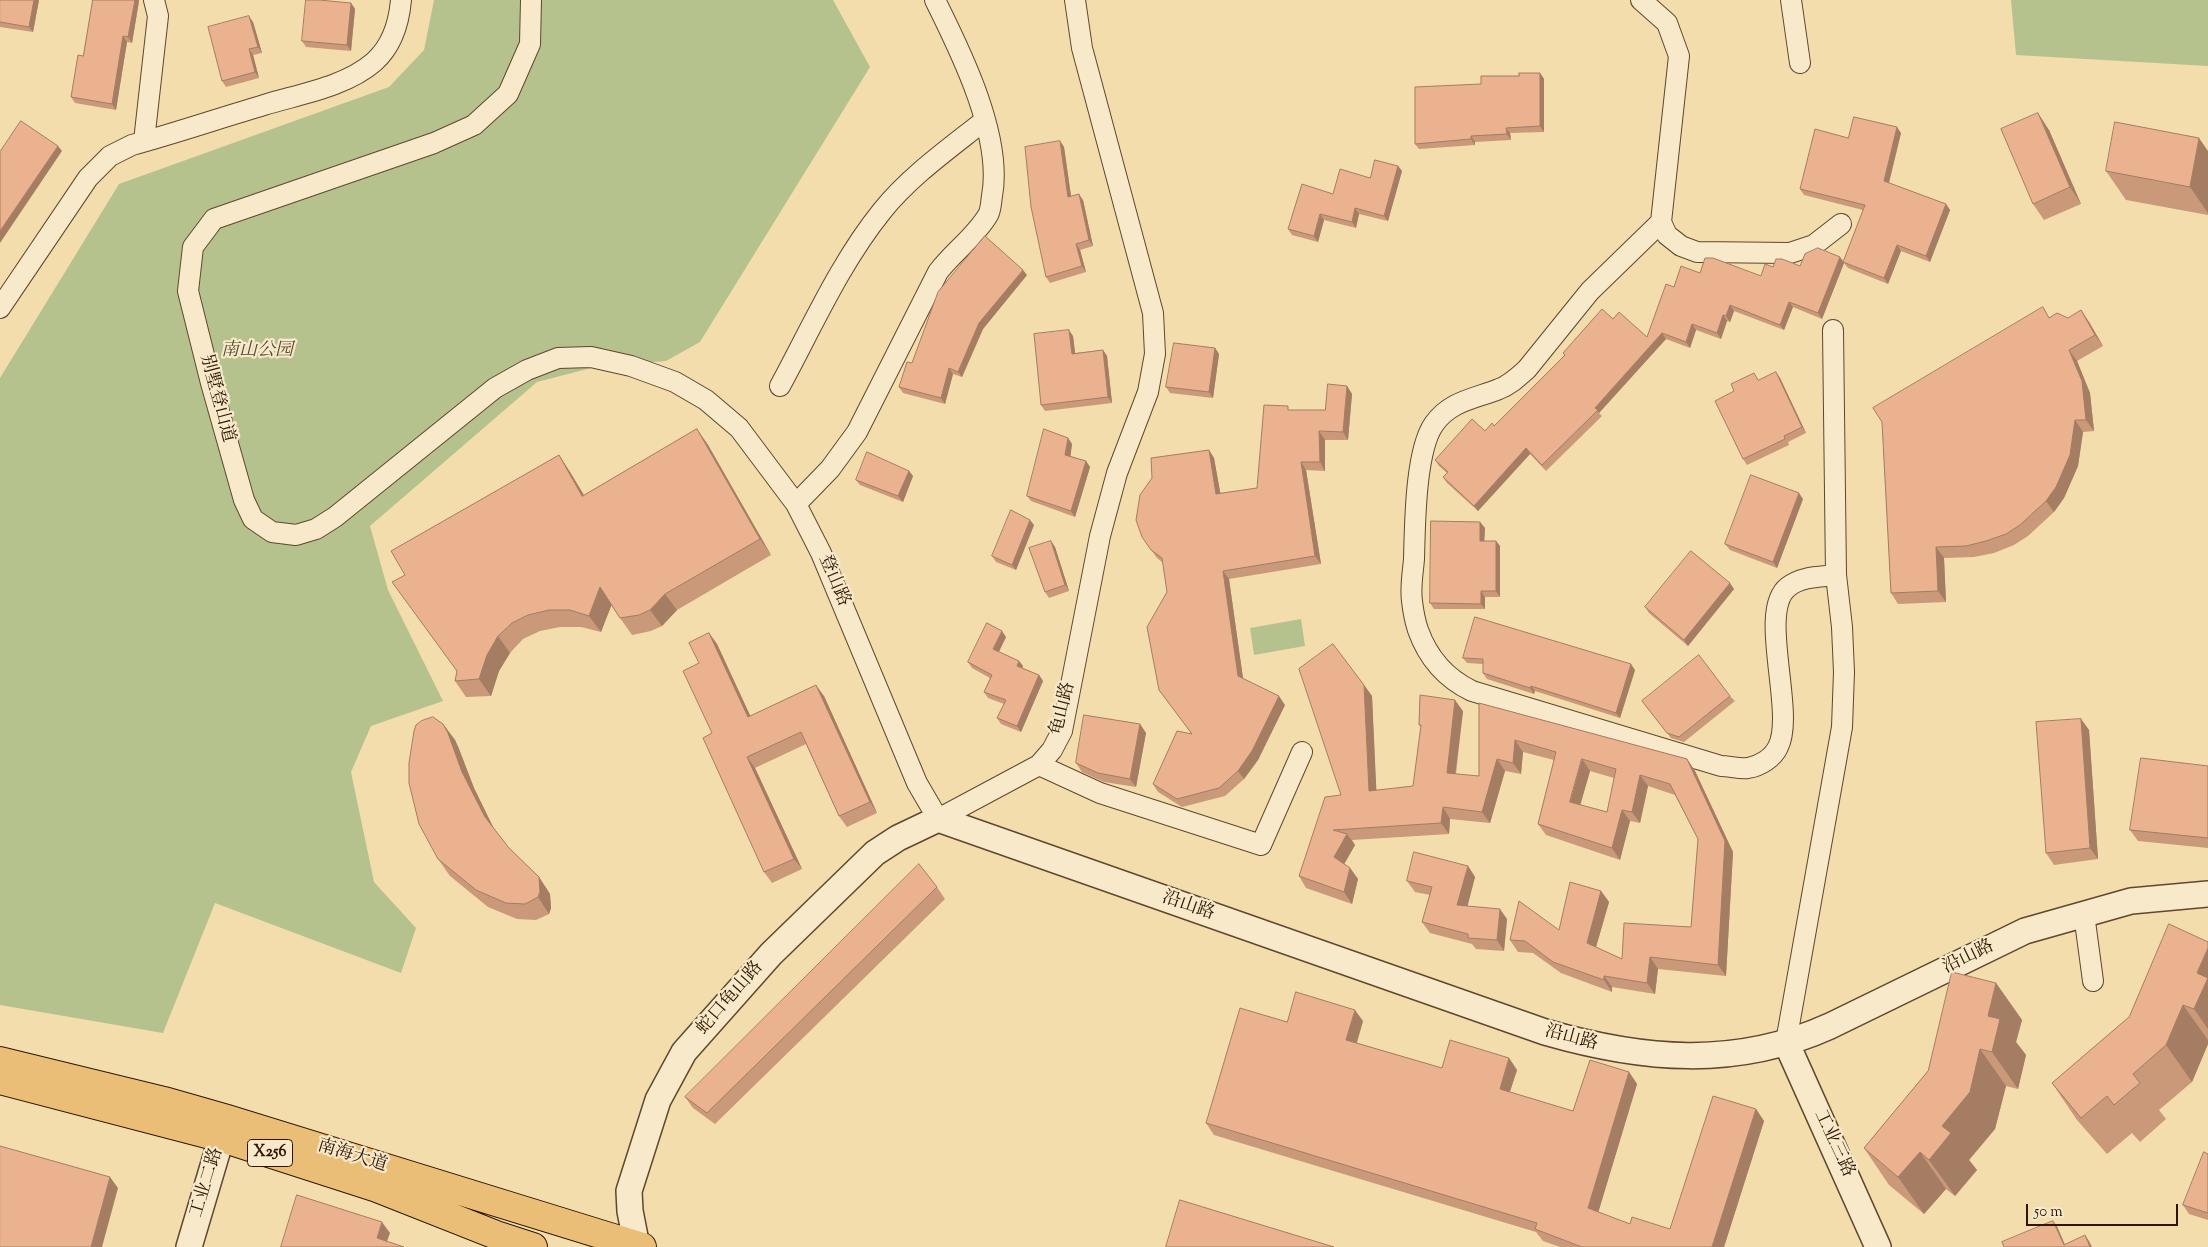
<!DOCTYPE html>
<meta charset="utf-8">
<style>
body{margin:0}
#map{position:relative;width:2208px;height:1247px;overflow:hidden;background:#f3ddad;font-family:"Sorts Mill Goudy",serif}
canvas{display:block}
.scale{position:absolute;left:2026px;top:1204px;width:152px;height:22px;box-sizing:border-box;border:2px solid #2e1502;border-top:0;padding-left:6px;font-size:15px;line-height:18px;white-space:nowrap;color:#2e1502;-webkit-text-stroke:4px #f7e9ca;paint-order:stroke}
</style>
<div id="map">
<canvas width="2208" height="1247"></canvas>
<div class="scale">50 m</div>
</div>
<script>
const ctx = document.querySelector('canvas').getContext('2d');
ctx.lineJoin = 'round';
function fill(path, color) { ctx.fillStyle = color; ctx.fill(path, 'evenodd'); }
function strokePath(path, color, width, dash) { ctx.strokeStyle = color; ctx.lineWidth = width; ctx.lineCap = dash ? 'butt' : 'round'; ctx.setLineDash(dash || []); ctx.stroke(path); }
function label(font, color, halo, rows, align = 'center') {
  ctx.font = font + ' "Sorts Mill Goudy","Noto Serif SC",serif'; ctx.lineWidth = 4.5; ctx.setLineDash([]); ctx.textBaseline = 'middle'; ctx.strokeStyle = halo; ctx.fillStyle = color; for (const [text, x, y, turn = 0] of rows) {
    ctx.save(); ctx.translate(x, y); ctx.rotate((+turn || 0) * Math.PI / 180); ctx.textAlign = isNaN(turn) ? turn : align; if (halo) ctx.strokeText(text, 0, 0); ctx.fillText(text, 0, 0); ctx.restore();
  }
}
fill(new Path2D(`
 M434,0H833L870,67L700,342L666,361L599,366L537,382L370,526L388,590L443,701L371,726L351,772L374,882L416,928L401,973L215,903L163,1033L0,1005V378L119,184L389,87L424,50Z
 M2011,0H2208V66L2016,55Z
 M1301,619L1305,646L1254,655L1250,628Z`), '#b5c28e');
const minor = new Path2D(`
 M531,0L530,44L508,94L474,125L434,143L214,219L193,247L188,291L211,383L244,500L253,519L272,532L296,535L316,529L335,517L495,388L527,370L558,358L591,357L631,366L675,382L706,400L739,428L796,504L821,553L917,783L938,819L1039,765L1052,750L1062,731L1100,536L1117,473L1148,392L1155,354L1153,313L1082,48L1075,0
 M1641,0L1667,23L1679,56L1661,222L1667,235L1681,246L1697,252L1790,253L1814,245L1841,224
 M1791,0L1800,63
 M144,141L158,16L154,0
 M1661,222L1590,291L1527,369C1518,377 1510,385 1499,389C1474,399 1450,401 1434,424C1415,451 1415,526 1414,559C1413,572 1410,587 1412,601C1413,610 1415,621 1418,630C1428,658 1447,679 1472,691L1721,766C1729,766 1740,769 1748,768C1760,766 1773,758 1778,747C1796,712 1757,611 1788,587C1802,576 1820,577 1836,575
 M0,308L88,178L110,156L132,145C176,133 220,118 264,105C300,94 345,87 374,62C392,46 399,23 401,0
 M780,386C812,327 840,263 882,211C910,176 950,148 985,120
 M796,504L830,469L857,432L938,272C953,252 975,237 988,215C991,210 991,202 992,196C1003,137 961,52 935,0
 M1039,765L1100,793L1261,845L1302,752
 M2084,914L2093,981
 M1786,1042L1842,727L1844,672L1842,627L1836,575L1833,330`);
const tertiary = new Path2D(`
 M1786,1042L1878,1247
 M189,1247L227,1119
 M637,1247L630,1211L629,1191L658,1100L684,1052L771,954L875,853L898,838L938,819L1545,1032C1642,1060 1735,1069 1830,1026L2025,931L2131,901L2208,894`);
const primary = new Path2D(`
 M0,1061L164,1101L227,1119L642,1247
 M0,1080L222,1138L377,1188L496,1235L533,1247`);
strokePath(minor, '#5f472d', 22);
strokePath(tertiary, '#5f472d', 28);
strokePath(primary, '#2e1502', 30);
strokePath(minor, '#f7e9ca', 20);
strokePath(tertiary, '#f7e9ca', 25);
strokePath(primary, '#eabe76', 28);
fill(new Path2D(`
 M0,0H39L33,32L0,27Z
 M93,0H139V1L132,43L127,42L116,110L75,103L71,97L83,56Z
 M351,3L355,9L351,51L306,47L302,41Z
 M253,22L262,53L253,55L259,78L226,87L222,81Z
 M1540,73L1544,79V132L1510,133L1511,140L1475,142V145L1419,149L1415,144L1481,84L1519,76Z
 M2049,130L2081,204L2044,220L2033,204Z
 M1901,133L1889,183L1946,204L1950,210L1930,262L1901,251L1888,284L1848,268L1844,263L1822,319L1793,307L1784,330L1734,311L1730,322L1727,321L1721,339L1696,330L1690,348L1666,339L1599,413L1602,416L1546,471L1530,454L1478,511L1447,483L1443,477L1447,473L1439,466L1435,460L1494,426L1565,356L1563,353L1613,319L1647,337L1674,287L1700,273L1761,276L1773,267L1800,266L1840,257L1844,262L1863,210L1804,195L1800,189L1848,138Z
 M1060,141L1064,147L1071,196L1083,200L1093,246L1080,250L1086,272L1050,283L1046,277Z
 M2208,151V215L2126,200L2106,171Z
 M1398,166L1402,171L1388,221L1359,214L1356,228L1324,220L1318,242L1292,235L1288,229L1333,194Z
 M1027,275L983,329L962,377L953,374L945,404L903,393L899,387L912,363Z
 M2081,310L2089,322L2103,346L2077,361L2090,393L2094,431L2083,432L2078,466L2064,498L2054,512L2028,536L2014,545L1994,553L1974,557L1944,558L1946,602L1898,604L1891,593L1882,422L2049,317L2068,318Z
 M1073,336L1075,353L1103,350L1107,356L1112,403L1045,411L1041,405Z
 M1215,348L1219,354L1213,398L1170,393L1166,387Z
 M1780,378L1806,433L1788,442L1789,445L1747,465L1743,459L1759,380Z
 M1347,386L1352,394L1348,440H1325V471L1306,470L1321,564L1229,579L1243,679L1285,705L1258,760L1244,779L1225,796L1182,807L1158,792L1153,784L1192,734L1159,690L1167,592L1163,563L1157,558L1142,537L1209,450L1214,458L1220,493L1257,488L1290,410H1325Z
 M697,429L708,445L771,555L677,610L662,626L651,631L632,635L611,605L601,632L581,627H560L540,631L523,639L510,653L499,671L491,696L466,697L455,681L457,672L405,575L559,455L570,472L584,495Z
 M1068,438L1072,444L1070,456L1086,461L1090,467L1075,517L1031,501L1027,496Z
 M909,471L913,476L903,502L860,485L856,480Z
 M1803,499L1777,568L1730,550L1725,544Z
 M1480,522L1485,528L1484,541H1496L1500,546V597H1485V609H1434L1430,603Z
 M1034,525L1016,570L996,562L992,556Z
 M1051,541L1055,547L1069,591L1049,598L1045,592Z
 M1734,589L1688,646L1649,613L1645,607Z
 M709,633L717,644L750,716L824,696L877,813L847,827L839,816L806,744L755,768L802,869L772,883L764,872L699,663Z
 M1006,637L999,652L1019,661L1023,666L1022,668L1039,675L1043,681L1021,732L1001,724L997,718L1004,704L988,698L984,692L990,678L972,668L968,662Z
 M1463,658L1635,670L1620,718L1535,691L1534,694L1487,679L1483,673V664L1467,663Z
 M1364,685L1372,696L1376,791L1413,786L1421,727L1419,725L1463,711L1456,774L1479,776V703L1687,759L1695,771L1733,852L1726,976L1658,969L1655,994L1612,987V992L1561,973L1533,953L1518,952L1510,940L1559,930L1601,891L1609,902L1596,947L1622,959L1691,927L1698,839L1675,795L1648,786L1640,823L1630,821L1620,860L1546,835L1538,824L1554,760L1523,752L1521,774L1505,771L1490,823L1450,819L1449,834L1352,840L1355,845L1344,864L1350,868L1358,879L1352,904L1306,888L1299,876L1341,795ZM1590,771L1614,778L1607,812L1580,805Z
 M1730,696L1735,701L1684,742L1671,738L1642,701Z
 M2081,719L2089,730L2098,859L2054,865L2046,853Z
 M443,724L455,740L459,749L474,788L494,829L509,848L539,877L550,894L551,908L549,914L536,920L517,919L488,907L450,876L438,859Z
 M1140,724L1146,733L1136,787L1104,782L1082,772L1076,763Z
 M2208,766V848L2138,841L2130,830Z
 M1468,866L1475,877L1467,906L1507,919L1504,951L1476,949L1472,944L1430,933L1422,922L1430,895L1415,892L1407,881Z
 M937,887L945,899L715,1124L693,1108L685,1097Z
 M2208,942V1044L2192,1082L2159,1110L2166,1119L2140,1142L2132,1133L2107,1154L2077,1120L2052,1083L2129,1017Z
 M1996,983L2022,1020L2016,1042L2026,1055L2018,1089L2006,1086L1995,1129L1969,1160L1977,1170L1955,1196L1946,1189L1924,1214L1889,1185L1864,1148L1928,1071Z
 M1363,1021L1357,1043L1442,1068L1509,1058L1517,1070L1510,1092L1573,1111L1629,1072L1637,1084L1598,1212L1630,1224L1670,1229L1756,1109L1764,1121L1724,1247H1560L1543,1241L1536,1232L1214,1135L1206,1123L1287,1022Z
 M2208,1154V1220L2189,1214L2183,1205Z`), '#c9997a');
fill(new Path2D(`
 M34,0H39L33,32L29,27Z
 M135,0H139V1L132,43L128,37Z
 M351,3L355,9L351,51L347,45Z
 M249,16L253,22L262,53L258,47Z
 M123,36L127,42L116,110L112,104Z
 M249,49L253,55L259,78L255,72Z
 M1540,73L1544,79V132L1540,126Z
 M2038,113L2049,130L2081,204L2070,187Z
 M1897,127L1901,133L1888,186L1884,181Z
 M1506,128L1510,133L1511,140L1507,134Z
 M1471,136L1475,142V145L1471,139Z
 M2199,138L2208,151V213L2190,187Z
 M1060,141L1064,147L1072,203L1068,197Z
 M58,146L62,151L0,243V231Z
 M1398,166L1402,171L1388,221L1384,216Z
 M1079,194L1083,200L1093,246L1089,240Z
 M1946,204L1950,210L1930,262L1926,256Z
 M1355,208L1359,214L1356,228L1352,222Z
 M1320,214L1324,220L1318,242L1314,236Z
 M1076,244L1080,250L1086,272L1082,266Z
 M1897,245L1901,251L1888,284L1884,278Z
 M1840,257L1844,263L1822,319L1818,313Z
 M1023,270L1027,275L983,329L962,377L958,372L979,323Z
 M1789,302L1793,307L1784,330L1780,325Z
 M1730,305L1734,311L1730,322L1726,316Z
 M2081,310L2089,322L2103,346L2095,335Z
 M1723,315L1727,321L1721,339L1717,333Z
 M1692,324L1696,330L1690,348L1686,342Z
 M1069,330L1073,336L1076,360L1072,354Z
 M1662,333L1666,339L1599,413L1595,408Z
 M1215,348L1219,354L1213,398L1209,392Z
 M1103,350L1107,356L1112,403L1108,397Z
 M2069,350L2077,361L2090,393L2094,431L2086,420Z
 M949,368L953,374L945,404L941,398Z
 M1776,372L1780,378L1806,433L1802,427Z
 M1347,386L1352,394L1348,440L1343,432Z
 M2075,420L2083,432L2078,466L2064,498L2054,512L2046,501Z
 M697,429L708,445L771,555L760,539Z
 M1319,431L1325,440V471L1320,462Z
 M1068,438L1072,444L1070,461L1065,455Z
 M1526,448L1530,454L1478,511L1474,506Z
 M1209,450L1214,458L1222,502L1216,494Z
 M559,455L570,472L594,512L582,496Z
 M1086,461L1090,467L1075,517L1071,511Z
 M1301,462L1306,470L1321,564L1315,556Z
 M909,471L913,476L903,502L898,496Z
 M1799,493L1803,499L1777,568L1773,562Z
 M1030,520L1034,525L1016,570L1012,565Z
 M1480,522L1485,528L1484,547L1480,541Z
 M1051,541L1055,547L1069,591L1065,585Z
 M1496,541L1500,546V597L1496,591Z
 M1936,547L1944,558L1946,602L1938,591Z
 M1223,571L1229,579L1244,685L1238,676Z
 M1730,583L1734,589L1688,646L1684,640Z
 M600,587L612,604L601,632L589,616Z
 M1481,591L1485,597V609L1481,604Z
 M665,594L677,610L662,626L650,610Z
 M1002,631L1006,637L997,655L993,649Z
 M709,633L717,644L756,728L748,717Z
 M498,636L510,653L499,671L491,696L479,679L487,655Z
 M1019,661L1023,666L1021,671L1017,666Z
 M1631,664L1635,670L1620,718L1616,713Z
 M1039,675L1043,681L1021,732L1017,726Z
 M816,685L824,696L877,813L870,802Z
 M1364,685L1372,696L1377,803L1369,791Z
 M1531,686L1535,691L1534,694L1530,688Z
 M1279,696L1285,705L1258,760L1244,779L1238,771Z
 M1455,700L1463,711L1454,784L1447,773Z
 M2081,719L2089,730L2098,859L2090,848Z
 M443,724L455,740L459,749L474,788L496,833L485,817L462,772Z
 M1140,724L1146,733L1136,787L1130,779Z
 M1515,740L1523,752L1521,774L1513,763Z
 M747,757L755,768L802,869L794,859Z
 M1497,759L1505,771L1490,823L1482,812Z
 M1582,759L1590,771L1578,813L1570,802Z
 M1687,759L1695,771L1733,852L1726,976L1718,965Z
 M1640,775L1648,786L1640,823L1632,812Z
 M1443,807L1450,819L1449,834L1441,823Z
 M1622,810L1630,821L1620,860L1612,848Z
 M1347,834L1355,845L1342,868L1334,857Z
 M1468,866L1475,877L1465,916L1457,905Z
 M1350,868L1358,879L1352,904L1344,892Z
 M539,877L550,894L551,908L549,914L538,897Z
 M1601,891L1609,902L1594,954L1587,943Z
 M1500,909L1507,919L1504,951L1497,940Z
 M2208,948V1029L2194,1009L2197,973Z
 M1650,957L1658,969L1655,994L1647,983Z
 M1604,976L1612,987V992L1604,980Z
 M1996,983L2022,1020L2016,1042L2026,1055L2018,1089L1992,1052L1988,1016Z
 M2183,1005L2208,1040V1044L2192,1082L2166,1045Z
 M1355,1010L1363,1021L1354,1051L1346,1040Z
 M1980,1049L2006,1086L1995,1129L1969,1160L1977,1170L1955,1196L1929,1160L1942,1126Z
 M1509,1058L1517,1070L1507,1100L1500,1089Z
 M1629,1072L1637,1084L1596,1220L1588,1208Z
 M1756,1109L1764,1121L1724,1247H1712Z
 M1920,1152L1946,1189L1924,1214L1898,1177Z
 M110,1177L118,1188L102,1247H91Z
 M2053,1221L2057,1226L2066,1247L2064,1245Z
 M382,1222L390,1233L385,1247L377,1238Z
 M2085,1235L2089,1241L2092,1247H2090Z`), '#a47d63');
const building = new Path2D(`
 M0,0H34L29,27L0,22Z
 M93,0H135L128,37L123,36L112,104L71,97L78,55L83,56Z
 M306,0H319L351,3L347,45L302,41Z
 M249,16L258,47L249,49L255,72L222,81L208,27Z
 M1519,73H1540V126L1506,128L1507,134L1471,136V139L1415,144V87L1481,84V76H1519Z
 M2038,113L2070,187L2033,204L2001,129Z
 M1854,117L1897,127L1884,181L1946,204L1926,256L1897,245L1884,278L1843,262L1865,205L1800,189L1815,129L1848,138Z
 M21,121L58,146L0,231V152Z
 M2115,122L2199,138L2190,187L2106,171Z
 M1060,141L1068,197L1079,194L1089,240L1076,244L1082,266L1046,277L1031,207L1025,147Z
 M1375,160L1398,166L1384,216L1355,208L1352,222L1320,214L1314,236L1288,229L1302,184L1333,194L1340,169L1370,178Z
 M985,236L1023,270L979,323L958,372L949,368L941,398L899,387L907,362L912,363L938,292Z
 M1818,248L1840,257L1818,313L1789,302L1780,325L1730,305L1726,316L1723,315L1717,333L1692,324L1686,342L1662,333L1595,408L1598,410L1542,465L1526,448L1474,506L1443,477L1448,472L1435,460L1472,419L1485,431L1492,423L1494,426L1565,355L1563,353L1602,309L1613,319L1619,312L1647,337L1666,284L1674,287L1681,266L1700,273L1705,258H1713L1761,276L1765,264L1773,267L1776,259H1782L1800,266L1805,254Z
 M2043,307L2049,318L2057,313L2068,318L2081,310L2095,335L2069,350L2082,381L2086,420H2075L2070,455L2056,487L2046,501L2020,525L2006,534L1986,541L1966,546L1936,547L1938,591L1891,593L1882,422L1873,408Z
 M1069,330L1072,354L1103,350L1108,397L1041,405L1034,334Z
 M1174,343L1215,348L1209,392L1166,387Z
 M1776,372L1802,427L1784,436L1785,439L1743,459L1715,401L1734,391L1731,384L1754,373L1758,380Z
 M1328,384L1347,386L1343,432L1319,431L1320,462H1301L1315,556L1223,571L1238,676L1279,696L1252,751L1238,771L1219,788L1177,799L1153,784L1177,731L1192,734L1159,690L1147,627L1167,592L1162,558L1151,550L1142,537L1136,520L1140,495L1152,478L1151,458L1209,450L1216,494L1257,488L1264,405L1288,406V410H1325Z
 M697,429L760,539L665,594L650,610L639,615L620,618L600,587L589,616L570,610H549L528,615L512,623L498,636L487,655L479,679L455,681L457,671L392,582L405,575L391,551L559,455L582,496Z
 M1044,429L1068,438L1065,455L1086,461L1071,511L1027,496Z
 M867,452L909,471L898,496L856,480Z
 M1751,475L1799,493L1773,562L1725,544Z
 M1011,510L1030,520L1012,565L992,556Z
 M1431,521L1480,522V541H1496V591H1481V604L1430,603Z
 M1051,541L1065,585L1045,592L1029,548Z
 M1691,551L1730,583L1684,640L1645,607Z
 M1475,617L1631,664L1616,713L1531,686L1530,688L1483,673V659L1463,658Z
 M987,623L1002,631L993,649L1019,661L1017,666L1039,675L1017,726L997,718L1006,700L984,692L992,675L968,662Z
 M709,633L748,717L816,685L870,802L839,816L801,732L747,757L794,859L764,872L703,738L712,733L683,671L699,663L689,643Z
 M1333,644L1364,685L1369,791L1413,786L1421,725H1419L1420,695L1455,700L1447,773L1479,776V703L1687,759L1725,841L1718,965L1650,957L1647,983L1604,976V980L1553,962L1525,941L1510,940L1519,901L1559,930L1570,882L1601,891L1587,943L1622,959L1624,923L1691,927L1698,839L1670,784L1640,775L1632,812L1622,810L1612,848L1538,824L1556,752L1515,740L1513,763L1497,759L1482,812L1443,807L1441,823L1333,830L1347,834L1334,857L1350,868L1344,892L1299,876L1325,797L1341,795L1299,669ZM1582,759L1616,769L1607,812L1570,802Z
 M1699,655L1730,696L1679,737L1667,733L1642,701Z
 M1084,715L1140,724L1130,779L1098,773L1076,763Z
 M433,717L443,724L448,733L462,772L485,817L509,848L539,877L540,892L538,897L525,904L506,903L476,890L438,859L419,824L409,783V763L414,731L416,725L421,721Z
 M2081,719L2090,848L2046,853L2036,722Z
 M2141,758L2208,766V838L2130,830Z
 M1414,852L1468,866L1457,905L1500,909L1497,940L1468,938V934L1422,922L1432,887L1407,881Z
 M919,864L937,887L707,1113L685,1097Z
 M2169,924L2208,942V948L2197,973L2208,978L2194,1009L2183,1005L2166,1045L2133,1074L2140,1083L2114,1105L2107,1096L2081,1118L2052,1083L2129,1017Z
 M1952,972L1996,983L1988,1016L2000,1019L1992,1052L1980,1049L1970,1092L1942,1126L1951,1133L1929,1160L1920,1152L1898,1177L1864,1148L1928,1071Z
 M1296,992L1355,1010L1346,1040L1442,1068L1450,1040L1509,1058L1500,1089L1573,1111L1590,1060L1629,1072L1588,1208L1630,1224L1632,1217L1670,1229L1713,1096L1756,1109L1712,1247H1582L1535,1229L1537,1223L1206,1123L1240,1008L1287,1022Z
 M0,1146L110,1177L91,1247H0Z
 M2204,1152L2208,1154V1213L2183,1205Z
 M297,1195L382,1222L377,1238L404,1247H281Z
 M1180,1200L1334,1247H1166Z
 M2053,1221L2064,1245L2085,1235L2090,1247H2004L2002,1242Z`);
fill(building, '#eab28e');
strokePath(building, '#a47d63', 1);
for (const [x, y, w] of [
 [270,1153,45]
]) { const box = new Path2D(); box.roundRect(x - w / 2, y - 13.5, w, 27, 4); ctx.fillStyle = '#f7e9ca'; ctx.fill(box); strokePath(box, '#2e1502', 1); }
label('bold 16px', '#2e1502', null, [
 ["X256",270,1153]
]);
label('italic 18px', '#56492c', '#f7e9ca', [
 ["南山公园",257,352]
]);
label('18px', '#2e1502', '#f7e9ca', [
 ["别墅登山道",216,399,75],
 ["登山路",833,581,67],
 ["龟山路",1064,709,-76],
 ["沿山路",1188,907,19],
 ["沿山路",1969,958,-26],
 ["蛇口龟山路",731,999,-49],
 ["沿山路",1571,1039,15],
 ["工业三路",1833,1144,65],
 ["南海大道",352,1157,17],
 ["工业二路",208,1183,-73]
]);
</script>
